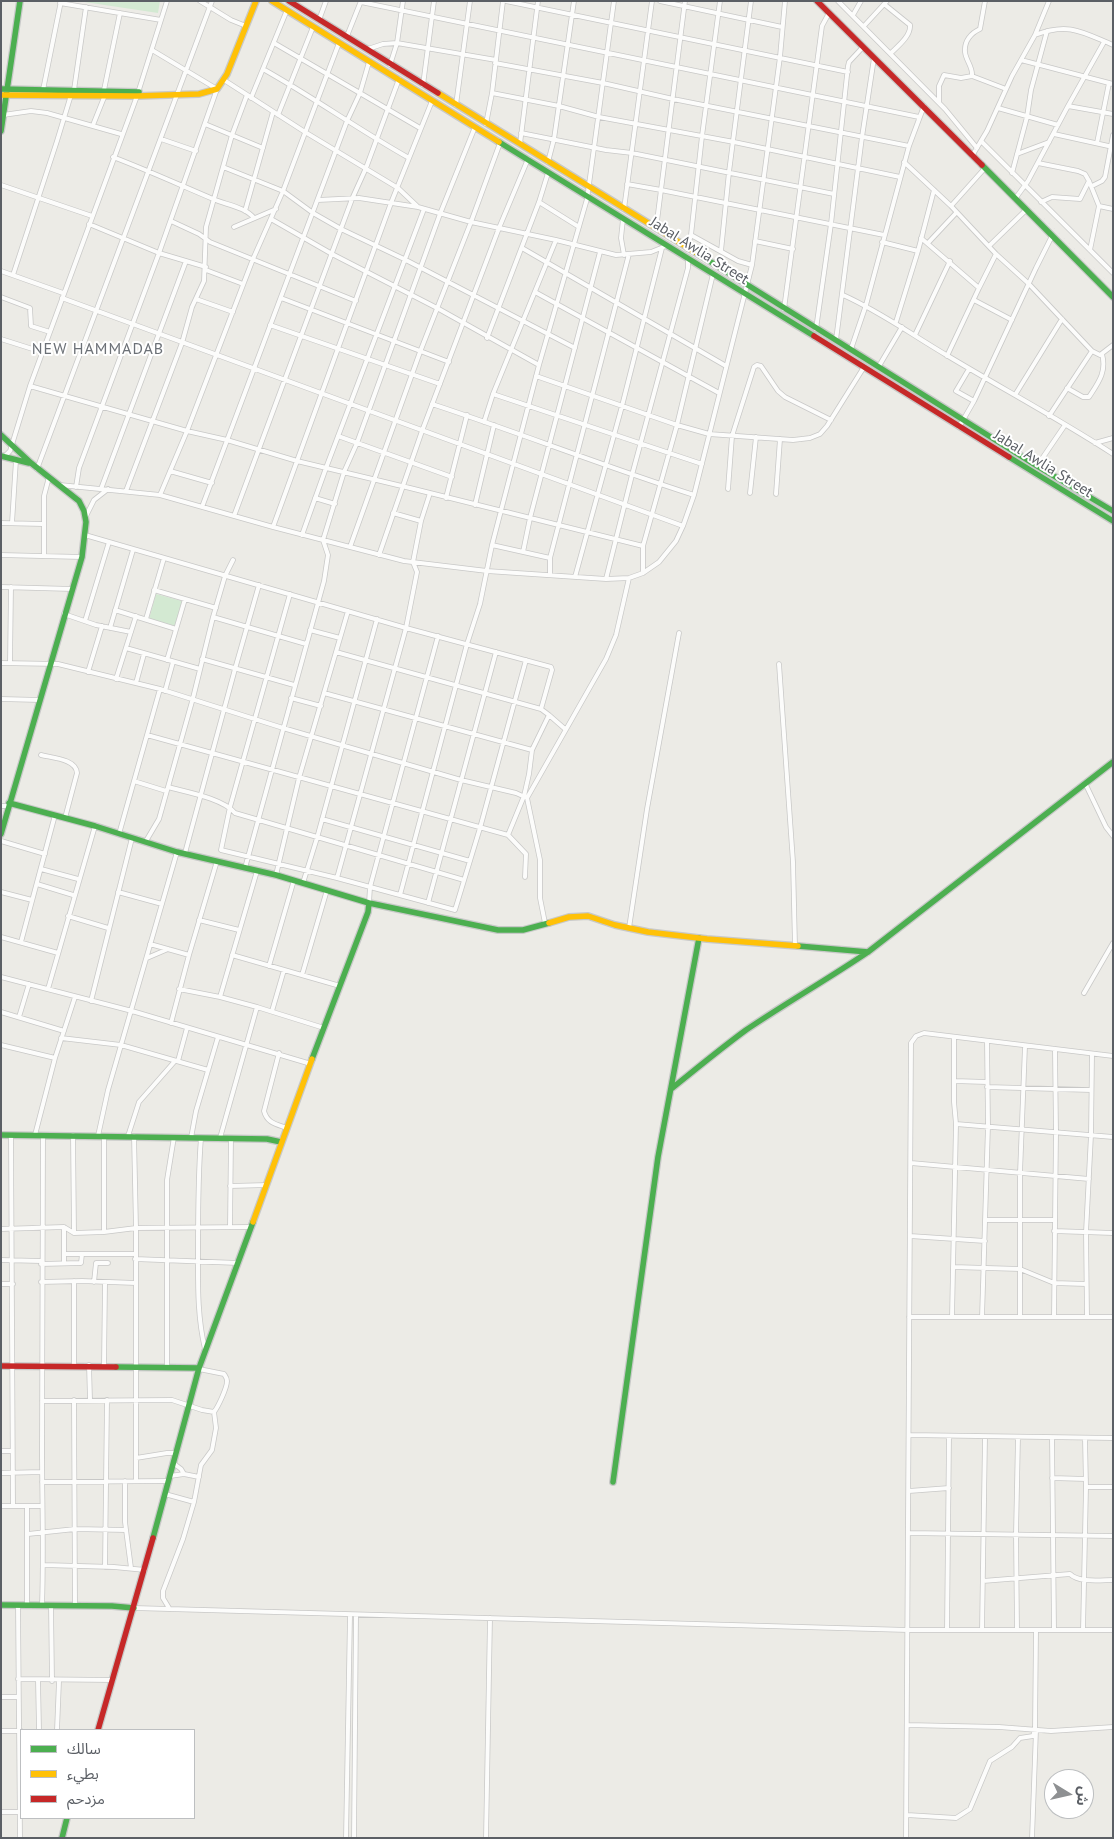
<!DOCTYPE html>
<meta charset="utf-8">
<style>
body{margin:0}
#map{position:relative;width:1114px;height:1839px;overflow:hidden;background:#ecebe6;font-family:"PT Sans","Noto Sans Arabic",sans-serif}
canvas{display:block}
.frame{position:absolute;inset:0;border:2px solid #5b5f65;pointer-events:none}
.legend{position:absolute;left:20px;top:1729px;width:175px;height:90px;box-sizing:border-box;background:#fff;border:1px solid #bdbfc1;margin:0;padding:6px 9px;list-style:none;font-size:15px;color:#5b5f65}
.legend li{display:flex;align-items:center;gap:10px;height:25px}
.legend b{width:25px;border:1px solid #bdbfc1}
.north{position:absolute;left:1044px;top:1769px;width:50px;height:50px;box-sizing:border-box;background:#fff;border:1px solid #bdbfc1;border-radius:50%;rotate:99deg;font-size:14px;font-weight:700;line-height:20px;text-align:center;color:#5b5f65}
.north::after{content:'';display:block;margin:auto;width:18px;height:22px;background:#8e9092;clip-path:polygon(50% 0,100% 100%,50% 72%,0 100%)}
</style>
<div id="map">
<canvas width="1114" height="1839"></canvas>
<div class="frame"></div>
<ul class="legend">
<li><b style="height:6px;background:#4caf50"></b>سالك</li>
<li><b style="height:6px;background:#ffc107"></b>بطيء</li>
<li><b style="height:6px;background:#c62828"></b>مزدحم</li>
</ul>
<div class="north">ش</div>
</div>
<script>
const ctx = document.querySelector('canvas').getContext('2d');
ctx.lineJoin = 'round';
function fill(path, color) { ctx.fillStyle = color; ctx.fill(path, 'evenodd'); }
function strokePath(path, color, width, dash) { ctx.strokeStyle = color; ctx.lineWidth = width; ctx.lineCap = dash ? 'butt' : 'round'; ctx.setLineDash(dash || []); ctx.stroke(path); }
function label(font, color, halo, rows, align = 'center') {
  ctx.font = font + ' "PT Sans",sans-serif'; ctx.lineWidth = 4; ctx.setLineDash([]); ctx.textBaseline = 'middle'; ctx.strokeStyle = halo; ctx.fillStyle = color; for (const [text, x, y, turn = 0] of rows) {
    ctx.save(); ctx.translate(x, y); ctx.rotate((+turn || 0) * Math.PI / 180); ctx.textAlign = isNaN(turn) ? turn : align; if (halo) ctx.strokeText(text, 0, 0); ctx.fillText(text, 0, 0); ctx.restore();
  }
}
fill(new Path2D(`
 M78,1H160L158,13Z
 M156,594L182,601L175,626L149,619Z`), '#d3e9d2');
const street = new Path2D(`
 M200,1L231,20L246,26
 M506,1L848,72
 M660,1L782,27
 M838,1L945,109L977,148
 M361,2L919,117
 M60,3L161,20
 M884,4L910,25C911,36 898,46 891,53
 M853,15L861,1
 M319,20L326,1
 M864,26L887,1
 M1035,35C1069,22 1082,32 1113,45
 M347,36L361,1
 M274,43L420,128
 M368,49L383,44L397,43L496,60
 M1021,60L1113,84
 M495,63L603,83L673,99L909,146
 M390,65L397,43L403,1
 M263,69C313,97 359,130 409,158
 M972,76L1006,89
 M224,80L305,132L398,188L417,206
 M423,85L434,1
 M43,90L61,1
 M74,90L86,7
 M104,90L120,13
 M492,93L559,106L599,117L734,142L900,177
 M251,98L287,10
 M939,102V86L944,75L961,78L972,76C973,67 966,61 965,52C964,41 971,33 980,29L985,1
 M456,105L470,1
 M1068,106L1113,114
 M998,108L1058,125
 M3,115L31,111L47,113L121,134
 M278,115L313,27
 M205,124L263,148
 M486,124L492,93L503,1
 M93,125L105,95
 M521,133L606,150L632,153L834,194
 M1054,134L1113,147
 M161,139L196,151
 M981,141L1113,273
 M1097,143L1109,83
 M520,144L538,1
 M1017,154L1049,142
 M972,156L987,131L1012,76L1035,35L1049,1
 M113,157C147,170 180,185 213,199C227,205 245,207 254,218
 M548,162L554,139L574,1
 M904,162L951,206L996,254L1029,284L1092,351L1100,355L1113,345
 M1038,163L1078,171L1085,174L1089,181L1099,206L1090,250
 M223,167L283,191L313,213L341,229L404,259L575,348
 M1012,173L1027,117L1031,90L1047,31
 M627,184L661,190L884,235
 M1,185L92,216
 M1092,186L1102,181L1105,177L1113,135
 M1015,199L1028,181L1068,106L1104,42
 M318,200L359,198L418,207L471,222L556,240L616,255L651,252L666,246
 M539,202L579,227
 M1041,202L1052,197L1080,199L1089,181
 M951,206L985,168
 M1099,206L1113,209
 M624,209L652,1
 M245,211L273,112
 M271,219L332,254L437,308L539,365
 M623,219L621,238L624,255
 M171,221L199,234L210,242L356,301
 M89,224L159,253L206,267
 M234,227L276,209
 M656,229L685,1
 M691,235L738,261L752,265
 M921,238L979,288
 M755,241L793,249
 M882,242L918,251
 M928,243L956,213
 M989,246L1026,210
 M522,248L726,366
 M687,249L691,235L702,136L720,1
 M721,251L729,172L751,1
 M206,270L243,284
 M1,271L63,293
 M13,275L57,141L71,95
 M535,292L719,393
 M843,295C881,312 912,335 948,356C1003,389 1059,419 1113,454
 M1,297L30,308L31,326L50,332
 M62,298L683,526
 M281,298L449,362
 M196,299L233,312
 M974,300L1012,320
 M784,309L822,26L829,13
 M896,322L918,251L934,190
 M270,325L440,384
 M816,329L831,224L848,66L849,62L863,47
 M915,335L950,261
 M487,338L539,202L548,173
 M1,339L42,352
 M836,340L862,137L874,58
 M851,349L866,305L909,146L924,106
 M947,356L979,288L996,254
 M879,366L902,327
 M969,369L956,391L974,401
 M536,376L677,425L709,434L793,440L810,438L820,434L827,426L864,367
 M30,386L187,431L227,440L297,461L410,488L643,546
 M1067,388L1083,397H1089C1098,383 1107,372 1102,354
 M493,394L702,464
 M1015,395L1062,319
 M432,404C520,433 606,467 694,495
 M1049,416L1092,351
 M484,422L493,394L556,240
 M959,427L974,401L1036,268L1052,236
 M338,436L452,477
 M1095,443L1113,438
 M4,457L10,451L30,386L137,96L167,1
 M1037,466L1065,425
 M37,469L212,1
 M170,471L212,483
 M60,485L160,495L273,527L404,561L487,571L606,579L629,578L643,573L659,562L676,541L683,526L694,495L752,265L780,57L785,1
 M76,487L79,468L159,253L217,89L152,50
 M101,489L186,261
 M728,489L732,436L754,367L757,365L761,366L778,391L785,397L831,420
 M126,491L182,343L192,307L204,281L206,227L232,135L247,95
 M750,493L756,437
 M776,494L780,439
 M160,495L187,431L253,259L283,191L339,43
 M315,498L335,504
 M446,498L467,415
 M475,505L494,425
 M202,507L347,121L360,93L369,62
 M393,513L421,521
 M86,516L94,500L108,489
 M234,516L352,199L366,168L399,79
 M1,523L43,524
 M12,523L16,460
 M273,527L391,203L432,101
 M85,535L406,628L551,667L552,670L541,709L549,715L532,750L529,774L524,796L508,835L526,854L525,877
 M302,535L326,468L424,209
 M492,545L550,558V575
 M350,547L420,352L471,222L500,143
 M523,552L530,518L600,252
 M1,555L82,557
 M44,555V496L49,477
 M379,555L422,431L499,228L528,159
 M550,558L629,254
 M643,573V546L677,425L713,274
 M575,577L622,406L662,248
 M606,579L632,475L688,268V259
 M1,587L72,589
 M154,590L216,608
 M290,594L230,807L221,850L337,878L455,910L480,828L526,660
 M115,610L176,629
 M64,614L96,625L131,632
 M213,617L306,644
 M146,619L164,558
 M85,621L109,542
 M110,628L133,550
 M310,630L340,638
 M126,648L200,669
 M336,652L541,709
 M202,659L294,685
 M167,660L185,599
 M1,663L58,664L160,689L283,728L461,780L516,793L527,798
 M10,663L11,587
 M779,664L793,862L795,946
 M88,672L102,626
 M116,679L136,616
 M136,683L144,654
 M165,691L173,662
 M324,693L532,750
 M291,698L321,706
 M1,699L40,700
 M549,715L565,729
 M147,735L508,835
 M41,755C53,758 76,759 77,773L65,818
 M134,781L166,791
 M1085,783L1106,827L1113,836
 M168,787C186,792 222,798 235,813L464,880
 M1,806H9
 M322,819L470,861
 M119,834L160,689
 M1,841L45,854
 M146,841L159,819L193,698L213,617L225,576L233,560
 M185,853L235,669L259,585
 M245,868L324,581L328,555L323,540L344,472L357,443L440,214L475,127
 M41,869L78,879
 M276,875L299,778L348,611
 M337,878L406,628L417,572L413,562L421,521L430,493
 M303,883L317,838L377,619
 M37,884L73,895
 M1,892L32,900
 M118,892L162,904
 M400,895L467,644L480,604L492,545L539,365L587,199L614,1
 M369,903L370,887L438,636
 M428,903L496,652
 M68,916L108,928
 M199,920L239,930
 M545,923L540,898V860L527,798L606,659L616,635L629,578
 M629,928L647,809L679,633
 M1,937L58,953
 M21,942L55,815
 M150,944L189,955
 M232,955L340,986
 M147,958L168,949
 M269,966L294,880
 M302,975L327,890
 M1,977L132,1011L311,1064
 M48,989L95,826
 M179,989L220,997L257,871
 M1084,993L1113,943
 M220,997L257,1007
 M91,1001L132,838
 M272,1011L284,970
 M1,1012L64,1031
 M19,1017L29,984
 M171,1023L189,955L217,861
 M61,1038L121,1045L208,1070
 M1,1045L55,1058
 M279,1053L264,1111C267,1123 276,1124 287,1128
 M178,1061L187,1028
 M954,1081L987,1082
 M987,1087L1091,1090
 M956,1124L1113,1137
 M11,1135L13,1506
 M35,1135L55,1058L75,997
 M73,1135L74,1233
 M98,1136L108,1090L177,852
 M104,1136V1232
 M128,1136L139,1102L175,1061
 M134,1136L136,1228V1480
 M191,1138L196,1111L218,1037
 M201,1138C198,1175 198,1212 198,1250C198,1283 197,1316 205,1349
 M220,1138L257,1007L324,1028
 M911,1163L1089,1179
 M230,1186L267,1185
 M986,1220H1055
 M230,1227L231,1138
 M1,1229L64,1227L74,1233L104,1232L136,1228L251,1227
 M1054,1231L1113,1233
 M910,1236L985,1241
 M64,1254H135
 M135,1259L238,1263
 M1,1260L41,1261
 M64,1263V1227
 M41,1264L81,1263L82,1254
 M953,1267L1020,1269L1054,1283L1086,1284
 M41,1282L82,1281L136,1283
 M94,1282L96,1263H108
 M1,1284H13
 M909,1317H1113
 M952,1317L956,1124L954,1102V1037
 M982,1317L988,1126L987,1041
 M1020,1317V1173L1025,1046
 M1054,1317L1056,1132L1055,1050
 M1087,1317L1086,1232L1091,1135L1092,1054
 M74,1365V1281
 M89,1365L90,1400
 M104,1365L105,1283
 M167,1366V1180L174,1137
 M74,1400L75,1606
 M42,1401L172,1400L202,1410L214,1412C218,1407 227,1388 227,1381C227,1378 226,1377 224,1374L199,1369
 M909,1435L1113,1438
 M1052,1438L1054,1630
 M1,1451H12
 M136,1458L167,1453H176
 M173,1463L181,1469L184,1474
 M1,1473L42,1472
 M170,1476L184,1474L199,1477
 M1052,1478L1086,1479
 M125,1481V1522L131,1568
 M42,1482L168,1481
 M1086,1487H1113
 M909,1491L949,1488
 M165,1494L194,1502
 M1,1506H42
 M27,1506V1605
 M908,1533L1113,1536
 M28,1534L75,1529L126,1530
 M44,1565L114,1567L145,1570
 M105,1567L107,1400
 M983,1581L1070,1574C1079,1583 1101,1580 1113,1580
 M18,1605L20,1838
 M42,1605C44,1552 42,1499 42,1446C42,1343 42,1239 43,1135
 M51,1605L52,1681
 M134,1608L908,1630H1113
 M169,1608L163,1598V1591L183,1539L194,1502L201,1465L212,1450L216,1428L214,1412
 M947,1630L949,1436
 M982,1630L985,1437
 M1017,1630L1016,1534L1018,1437
 M1083,1630L1086,1487L1085,1438
 M18,1679L113,1680
 M38,1680L39,1730
 M1,1697H18
 M907,1725L999,1727L1051,1731L1113,1727
 M57,1730L59,1681
 M1,1731H21
 M1,1812H21
 M907,1815L956,1818L970,1809L990,1761L1012,1747L1020,1738L1033,1736L1035,1730L1036,1630
 M346,1838L350,1615
 M354,1838L356,1615
 M486,1838L490,1618
 M906,1838L911,1043L916,1036L924,1033L1113,1056
 M1032,1838L1036,1730`);
const fast = new Path2D(`
 M1,89L139,92
 M1,131L20,1
 M499,142L814,336
 M982,165L1113,297
 M695,252L1037,466L1113,511
 M1,435L31,463L79,501L84,511L86,522L82,557L1,834
 M1,456L29,463
 M1009,457L1113,521
 M9,803L95,826L177,852L276,875L369,903L498,930H523L549,923
 M798,946L868,952
 M312,1059L368,912L369,903
 M671,1089C696,1069 720,1049 746,1030C786,1003 828,979 868,952L1113,762
 M1,1135L267,1139L281,1142
 M116,1367L199,1368
 M613,1482L658,1157L699,938
 M153,1538L199,1368L253,1222
 M1,1605L112,1606L134,1608
 M62,1838L67,1818`);
const slow = new Path2D(`
 M272,1L499,142
 M438,93L695,252
 M1,95L137,96L199,94L217,89L227,74L256,1
 M549,923L569,917L588,916L615,925L648,932L707,939L798,946
 M253,1222L312,1059`);
const jam = new Path2D(`
 M289,1L438,93
 M817,1L982,165
 M814,336L1009,457
 M1,1366L116,1367
 M98,1730L153,1538`);
strokePath(street, '#c8c8c7', 5.5);
strokePath(fast, '#c8c9c8', 8);
strokePath(slow, '#c8c9c8', 8);
strokePath(jam, '#c8c9c8', 8);
strokePath(street, '#fcfcfb', 4);
strokePath(fast, '#4caf50', 5.5);
strokePath(slow, '#ffc107', 5.5);
strokePath(jam, '#c62828', 5.5);
strokePath(new Path2D(`
 M826,1L1113,287`), '#e3e3e3', 1, [1, 6]);
label('15px', '#5b5f65', '#fff', [
 ["Jabal Awlia Street",699,251,32],
 ["Jabal Awlia Street",1043,464,32]
]);
ctx.letterSpacing = '1px';
label('16px', '#6c7177', '#fff', [
 ["NEW HAMMADAB",98,349]
]);
ctx.letterSpacing = '0px';
</script>
